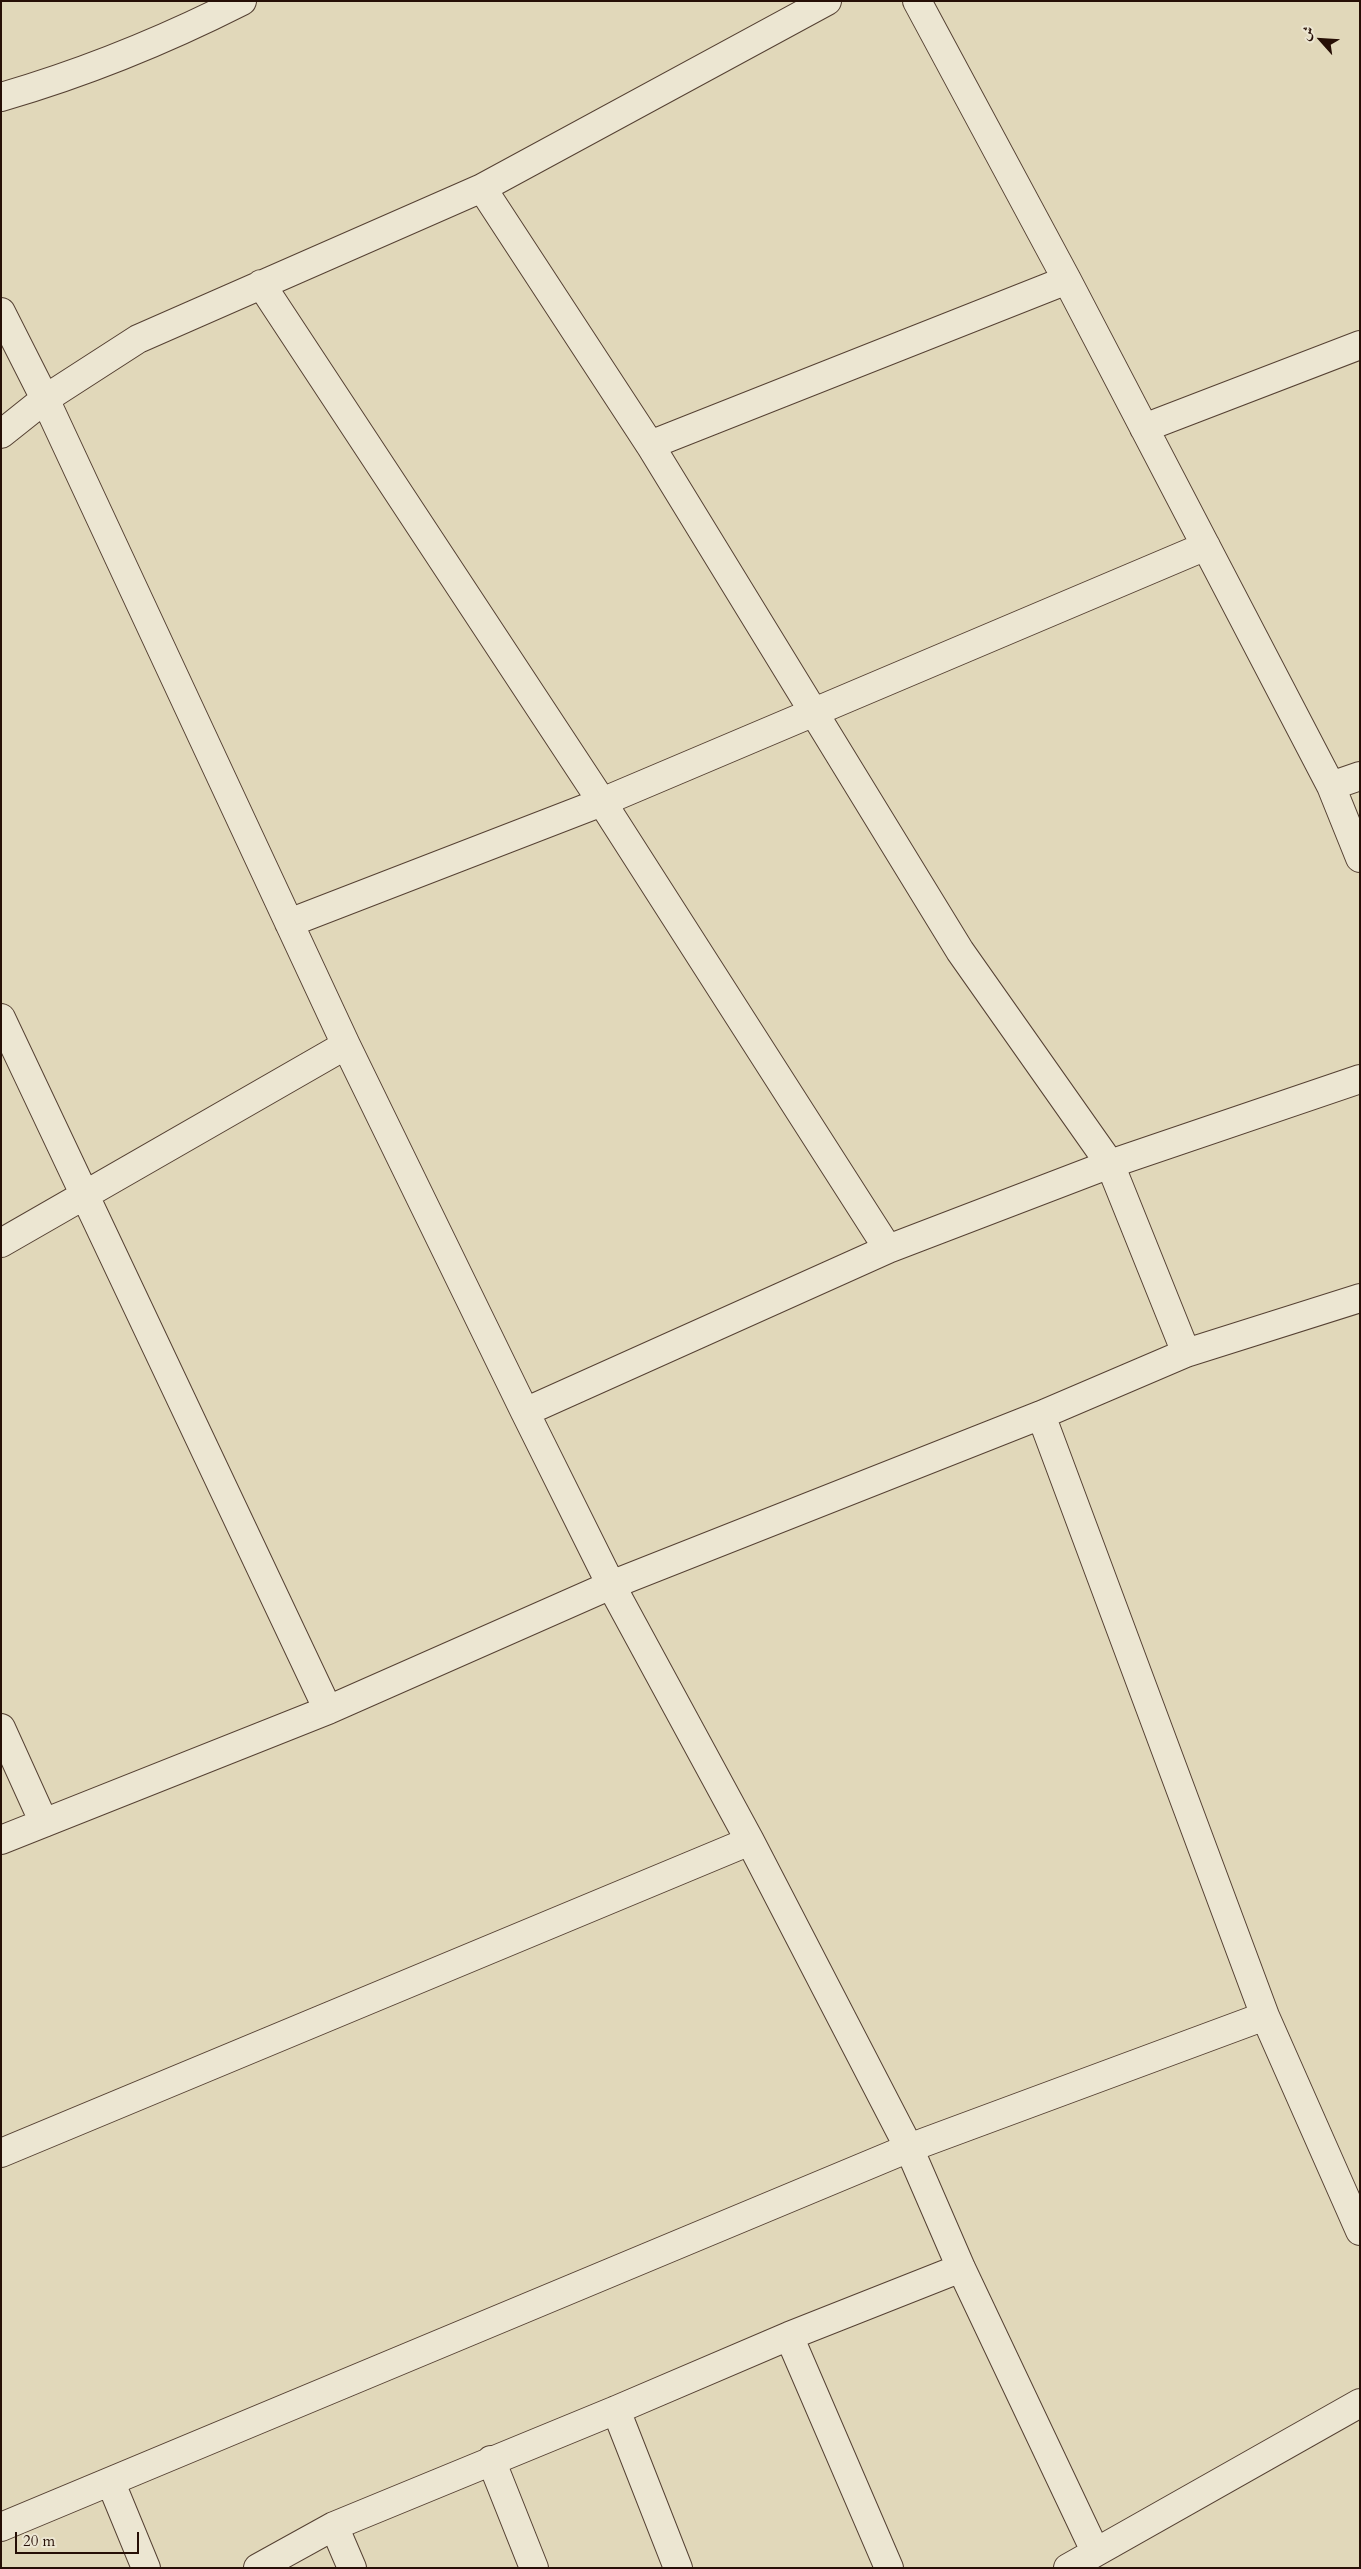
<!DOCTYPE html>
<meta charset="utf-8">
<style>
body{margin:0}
#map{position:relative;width:1361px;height:2569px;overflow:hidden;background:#e1d8ba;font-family:Cardo,Amiri,serif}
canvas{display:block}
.frame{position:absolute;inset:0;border:2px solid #260f06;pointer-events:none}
.north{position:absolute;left:1296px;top:15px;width:50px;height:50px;-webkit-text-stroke:4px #ece6d2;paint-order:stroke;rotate:296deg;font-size:14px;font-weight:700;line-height:20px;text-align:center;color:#260f06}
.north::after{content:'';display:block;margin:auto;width:18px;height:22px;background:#260f06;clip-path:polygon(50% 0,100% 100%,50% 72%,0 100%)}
.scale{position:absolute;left:15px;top:2532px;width:124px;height:22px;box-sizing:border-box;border:2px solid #260f06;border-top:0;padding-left:6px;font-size:15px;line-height:18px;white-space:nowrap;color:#260f06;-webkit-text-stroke:4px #ece6d2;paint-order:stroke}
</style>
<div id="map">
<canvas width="1361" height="2569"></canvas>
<div class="frame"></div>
<div class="north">ش</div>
<div class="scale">20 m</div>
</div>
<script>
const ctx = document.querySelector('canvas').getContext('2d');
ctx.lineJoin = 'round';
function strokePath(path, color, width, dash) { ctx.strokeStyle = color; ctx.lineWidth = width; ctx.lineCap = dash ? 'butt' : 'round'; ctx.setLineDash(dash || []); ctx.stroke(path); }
const minor = new Path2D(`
 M917,1L1067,280L1331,786L1360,858
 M1,97C84,73 165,40 242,1
 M482,188L650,445L960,951L1110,1164L1186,1353
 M261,284L602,802L888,1249
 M1,312L45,399L346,1045L525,1412L611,1585L750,1841L909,2148L961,2268L1095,2551
 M1144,428L1360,345
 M1,434L45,399L138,339L482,188L827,1
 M650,445L1067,280
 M1331,786L1360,776
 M289,923L602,802L1206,546
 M1,1018L328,1710
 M1,1243L346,1045
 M525,1412L888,1249L1110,1164L1360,1079
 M1041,1415L1265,2016L1360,2231
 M1,1728L44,1823
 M1,1840L328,1710L611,1585L1041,1415L1186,1353L1360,1298
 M1,2153L750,1841
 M789,2336L889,2568
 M616,2410L678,2568
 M491,2460L534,2568
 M111,2483L146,2568
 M334,2526L352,2568
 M1,2527L909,2148L1265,2016
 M258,2568L334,2526L616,2410L789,2336L961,2268
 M1068,2568L1360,2403`);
strokePath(minor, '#554133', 30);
strokePath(minor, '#ece6d2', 28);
</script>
